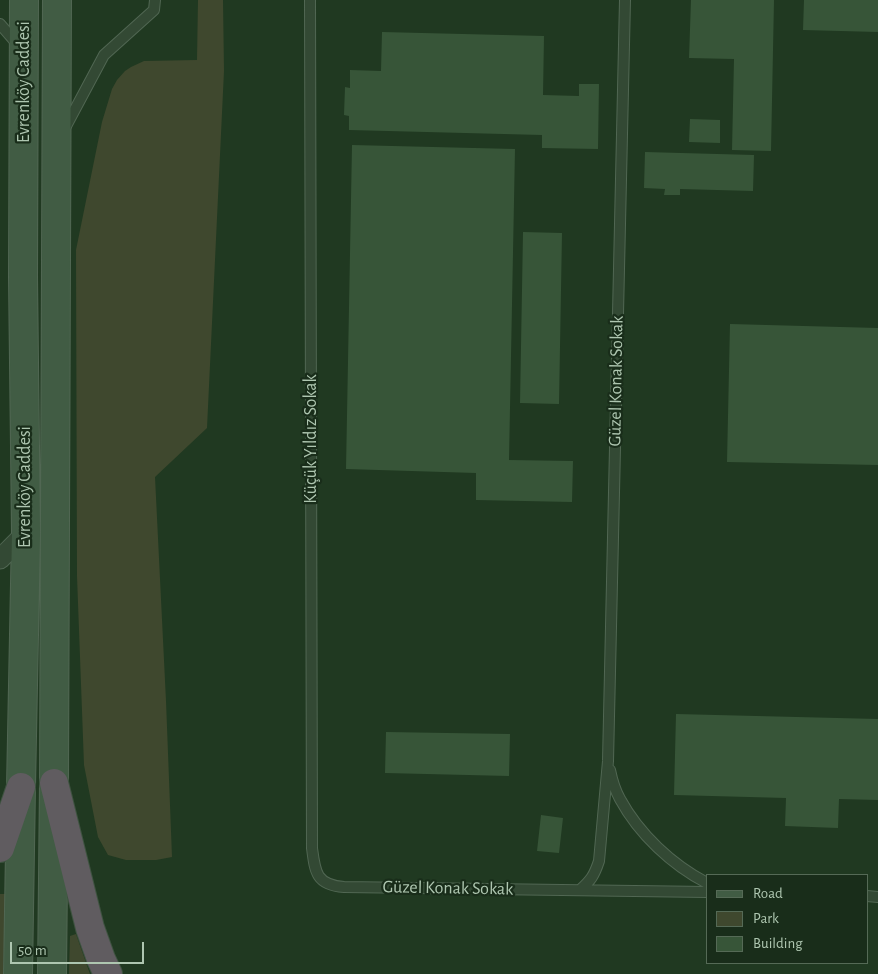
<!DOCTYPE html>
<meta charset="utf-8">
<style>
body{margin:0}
#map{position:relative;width:878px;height:974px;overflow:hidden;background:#203921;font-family:"Alegreya Sans",sans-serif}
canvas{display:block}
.legend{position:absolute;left:706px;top:874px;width:162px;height:90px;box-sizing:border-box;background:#192d1a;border:1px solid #556a56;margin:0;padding:6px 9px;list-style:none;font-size:15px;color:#aec6b0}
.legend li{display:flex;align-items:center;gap:10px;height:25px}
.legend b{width:25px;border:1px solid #556a56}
.scale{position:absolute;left:10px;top:942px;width:134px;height:22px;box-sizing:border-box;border:2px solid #aec6b0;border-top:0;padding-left:6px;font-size:15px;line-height:18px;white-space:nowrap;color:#aec6b0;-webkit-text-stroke:4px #192d1a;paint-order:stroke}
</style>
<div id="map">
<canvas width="878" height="974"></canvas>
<ul class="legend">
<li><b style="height:6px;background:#415c44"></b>Road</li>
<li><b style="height:14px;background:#3f482e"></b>Park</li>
<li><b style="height:14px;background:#375538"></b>Building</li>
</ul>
<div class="scale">50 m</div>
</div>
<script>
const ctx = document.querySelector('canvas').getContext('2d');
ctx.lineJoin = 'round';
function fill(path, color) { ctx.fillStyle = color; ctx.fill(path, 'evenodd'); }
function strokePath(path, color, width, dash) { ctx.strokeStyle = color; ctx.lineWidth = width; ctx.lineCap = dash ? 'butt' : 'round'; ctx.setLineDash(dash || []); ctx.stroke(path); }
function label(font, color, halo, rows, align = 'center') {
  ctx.font = font + ' "Alegreya Sans",sans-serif'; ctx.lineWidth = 4.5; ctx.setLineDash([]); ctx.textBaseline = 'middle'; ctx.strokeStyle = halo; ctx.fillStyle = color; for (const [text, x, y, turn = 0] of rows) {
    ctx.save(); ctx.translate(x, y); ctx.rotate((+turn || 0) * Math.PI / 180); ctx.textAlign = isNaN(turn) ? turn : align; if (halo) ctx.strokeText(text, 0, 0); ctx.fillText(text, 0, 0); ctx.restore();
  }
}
fill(new Path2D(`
 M198,0H223L224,71L207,428L155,477L166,701L172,857L156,860H126L108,855L98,837L84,765L77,576L76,250L102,122L112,89L117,80L125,71L131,67L144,61L197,60Z
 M0,894H6L3,974H0Z
 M76,934L90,974H69L70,936Z`), '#3f482e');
fill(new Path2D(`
 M691,0H774L771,151L732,150L734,59L689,58Z
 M804,0H878V32L803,30Z
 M382,32L544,36L543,95L579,96V84H599L598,149L542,148V135L349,130V116L344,115L345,87L350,88V70L381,71Z
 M690,119L720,120V143L689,142Z
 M352,145L515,149L509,460L573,461L572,502L476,500V473L346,469Z
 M645,152L754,155L753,191L680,189V195H664L665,189L644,188Z
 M523,232L562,233L559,404L520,403Z
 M730,324L878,328V465L727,462Z
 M676,714L878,719V800L839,799L838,828L785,826L786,798L674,795Z
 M386,732L510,734L509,776L385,773Z
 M541,815L563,818L559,853L537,851Z`), '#375538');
const service = new Path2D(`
 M310,0L312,848C315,872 316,885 344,887L707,892
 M0,24L19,46
 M64,130L104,55L154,10L155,0
 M610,770C612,780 615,790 620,799C639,834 672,865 707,883
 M580,890C591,880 594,876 599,861L608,761L625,0
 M867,896L878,897`);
const minor = new Path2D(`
 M0,559L26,533`);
const secondary = new Path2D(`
 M18,974L21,787L26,533L23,277L24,0
 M52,974L54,783L57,0`);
const trunk = new Path2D(`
 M54,783L90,928L101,959L108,974
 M0,848L21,787`);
strokePath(service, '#516753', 12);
strokePath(minor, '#516753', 21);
strokePath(secondary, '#516753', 30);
strokePath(trunk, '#3e5340', 30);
strokePath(service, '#334934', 10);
strokePath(minor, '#334934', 19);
strokePath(secondary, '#415c44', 28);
strokePath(trunk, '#605c60', 28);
label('18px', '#aec6b0', '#192d1a', [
 ["Evrenköy Caddesi",24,82,-90],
 ["Güzel Konak Sokak",616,381,-89],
 ["Küçük Yıldız Sokak",311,439,-90],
 ["Evrenköy Caddesi",25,487,-90],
 ["Güzel Konak Sokak",448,888,1]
]);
</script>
